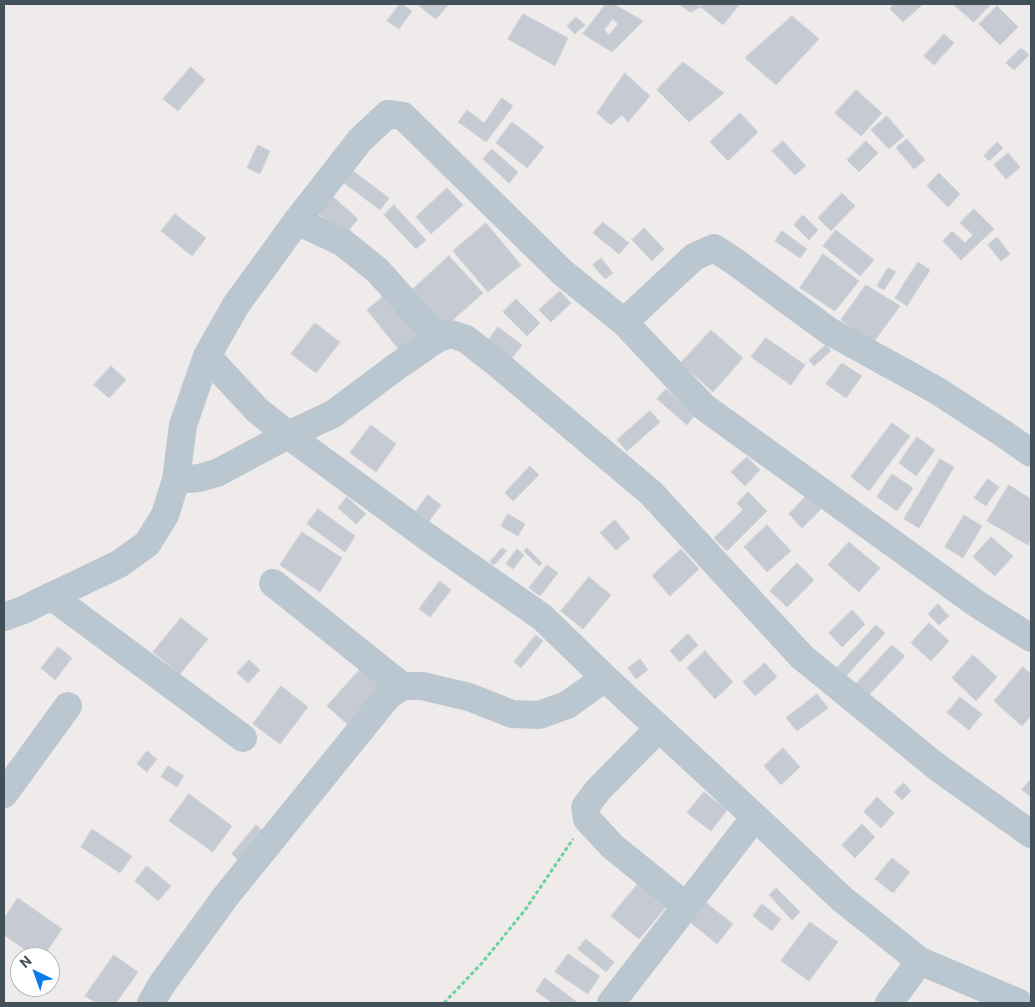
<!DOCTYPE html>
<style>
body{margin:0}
#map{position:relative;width:1035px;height:1007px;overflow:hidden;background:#efebeb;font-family:Roboto,sans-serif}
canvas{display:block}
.frame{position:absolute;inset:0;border:5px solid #42505a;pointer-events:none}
.north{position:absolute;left:10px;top:947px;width:50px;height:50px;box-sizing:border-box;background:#fff;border:1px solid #b3b9bd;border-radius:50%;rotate:318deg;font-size:14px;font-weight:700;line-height:20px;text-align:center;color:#42505a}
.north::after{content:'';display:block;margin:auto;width:18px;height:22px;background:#077aec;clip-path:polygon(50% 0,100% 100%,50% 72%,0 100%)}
</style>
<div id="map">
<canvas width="1035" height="1007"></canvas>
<div class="frame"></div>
<div class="north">N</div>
</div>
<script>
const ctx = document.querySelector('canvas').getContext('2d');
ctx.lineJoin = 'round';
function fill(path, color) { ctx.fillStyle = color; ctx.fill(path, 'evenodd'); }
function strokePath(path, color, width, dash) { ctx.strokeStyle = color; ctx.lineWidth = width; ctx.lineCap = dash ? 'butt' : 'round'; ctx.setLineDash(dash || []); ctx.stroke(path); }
const building = new Path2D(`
 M400,4H402L412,11L399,29L387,21Z
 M417,4H446L448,5L436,19Z
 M606,4H614L643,21L612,52L583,34ZM613,19L618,24L609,35L604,30Z
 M678,4H695L701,7L691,12Z
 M704,4H740L723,25L701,7Z
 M894,4H923L903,22L890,9Z
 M953,4H991L974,22Z
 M997,6L1018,27L1000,45L979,24Z
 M523,14L568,38L555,66L508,39Z
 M792,16L819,39L776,85L745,58Z
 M576,17L585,25L575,34L567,26Z
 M944,34L954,43L934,65L924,56Z
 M1021,48L1029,55L1014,70L1006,63Z
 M683,62L724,93L689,122L657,90Z
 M191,67L205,80L178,111L163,99Z
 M625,73L650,96L628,122L622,115L611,125L597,113Z
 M856,90L882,113L861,136L835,113Z
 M502,98L513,106L486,142L458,122L467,110L484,123Z
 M740,113L758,132L728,161L710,142Z
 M887,116L904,136L889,149L871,130Z
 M512,122L544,147L527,168L496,143Z
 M907,139L925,160L914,169L896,148Z
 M783,141L806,166L795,175L772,151Z
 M866,141L878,153L859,172L847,160Z
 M997,142L1003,148L989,161L984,156Z
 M258,145L270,151L260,174L247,168Z
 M492,149L518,172L509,183L483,159Z
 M1008,153L1020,167L1006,179L994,165Z
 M353,171L389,198L380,210L344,183Z
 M939,173L960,194L948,207L927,186Z
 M447,188L463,205L431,234L416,217Z
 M842,193L855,206L831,231L818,218Z
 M332,196L358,219L344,236L317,212Z
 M394,205L426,240L416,249L384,215Z
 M974,209L994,229L961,260L943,241L952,231L965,243L973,235L960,223Z
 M175,214L206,238L192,256L161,231Z
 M803,215L818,230L809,240L794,225Z
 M603,222L629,243L619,254L593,233Z
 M486,223L521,265L488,292L453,251Z
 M644,228L664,249L652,261L632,240Z
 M836,230L874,260L860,276L823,246Z
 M782,231L807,249L800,258L775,241Z
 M997,237L1010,254L1001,261L988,245Z
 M823,254L859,281L835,311L800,288Z
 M449,256L483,293L445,327L412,290Z
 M601,258L613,273L605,279L593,265Z
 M918,262L930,270L907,306L895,298Z
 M888,268L896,272L884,290L877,286Z
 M866,285L900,306L873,343L841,320Z
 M560,291L571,303L551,322L539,310Z
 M385,295L419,336L400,351L367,310Z
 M516,299L540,323L527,336L503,312Z
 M315,323L340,342L316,373L291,354Z
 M498,327L522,345L511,359L487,342Z
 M711,330L743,358L713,392L681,363Z
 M766,338L805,365L791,385L751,357Z
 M826,345L831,351L814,366L809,360Z
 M842,363L862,376L846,398L826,384Z
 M111,366L126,380L109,398L94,385Z
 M666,389L695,415L687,425L657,399Z
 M650,411L660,422L627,451L617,440Z
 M892,423L910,436L869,491L851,477Z
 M371,425L396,444L376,472L350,453Z
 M917,437L935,450L916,476L899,463Z
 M747,457L760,470L745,486L731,472Z
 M940,459L954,467L919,528L904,519Z
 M530,466L539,475L513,501L505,493Z
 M892,474L913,488L897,511L877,497Z
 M988,479L999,487L986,506L974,498Z
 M1009,485L1031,499V539L1028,545L987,521Z
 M748,492L767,511L727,551L714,538L743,510L737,503Z
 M809,493L823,507L802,528L789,514Z
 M428,495L441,505L429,521L416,511Z
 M347,497L366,514L356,524L338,508Z
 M318,509L355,536L345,552L307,524Z
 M508,514L525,524L518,536L501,526Z
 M964,515L982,526L963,558L945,547Z
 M615,520L630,538L616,550L600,533Z
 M767,525L791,551L767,572L744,547Z
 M302,532L342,558L320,592L280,565Z
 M991,537L1013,556L995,576L973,557Z
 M849,542L880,568L859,592L828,565Z
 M502,548L507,551L494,565L490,562Z
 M527,548L542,563L539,566L524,551Z
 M517,549L524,555L513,569L506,564Z
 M681,549L699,569L670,596L652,576Z
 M797,563L814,580L787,607L770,591Z
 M547,565L558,573L540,596L529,588Z
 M589,577L611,595L583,629L561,611Z
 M440,581L451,590L430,617L419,609Z
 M938,604L949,616L939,625L928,614Z
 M852,610L865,624L842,647L829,633Z
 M181,618L208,639L180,674L153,652Z
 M929,623L949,641L931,661L911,643Z
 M876,625L885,633L845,677L836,669Z
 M688,634L698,645L680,662L670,651Z
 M536,635L543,641L521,668L514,662Z
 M892,645L905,656L869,695L856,684Z
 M58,647L72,658L55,680L41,668Z
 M705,651L733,682L715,699L687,668Z
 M973,655L997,677L976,701L952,678Z
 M640,659L648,670L636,679L628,668Z
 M249,660L260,670L248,683L237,673Z
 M765,663L777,677L755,696L743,682Z
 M365,664L385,683L347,724L327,706Z
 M1023,667L1031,674V716L1022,726L994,701Z
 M281,686L308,707L280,744L253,724Z
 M817,694L828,708L797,731L786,718Z
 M960,697L982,714L969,730L947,713Z
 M783,748L800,767L781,785L764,766Z
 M147,751L157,759L147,772L137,764Z
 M168,766L184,776L177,787L161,777Z
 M1031,779V797L1022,790Z
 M904,783L911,791L902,800L894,792Z
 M704,792L727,810L711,831L687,813Z
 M189,794L232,826L213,852L169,821Z
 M877,797L894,813L881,828L864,812Z
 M862,824L875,837L855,858L842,845Z
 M256,825L265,833L240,862L232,854Z
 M92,829L132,856L120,873L81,847Z
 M892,858L910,872L893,893L875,879Z
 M147,866L171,886L158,901L135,881Z
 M643,878L671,901L639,939L611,916Z
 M776,888L800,912L792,920L769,895Z
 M18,898L62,929L43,957H36L4,935V919Z
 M700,898L733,924L717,944L684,917Z
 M762,904L781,919L772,931L753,916Z
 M810,922L838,942L809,981L781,961Z
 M586,939L614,962L606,972L578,949Z
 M568,954L600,976L588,994L555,972Z
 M114,955L138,972L116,1003H96L85,996Z
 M545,978L578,1003H552L536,991Z`);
fill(building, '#c6cad2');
strokePath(building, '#ced2d8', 1);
strokePath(new Path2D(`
 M444,1003L482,963L525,910L573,839`), '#68d398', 3, [4, 2.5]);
strokePath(new Path2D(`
 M297,221L342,242L377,270L438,338
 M624,322L694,257L714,248L734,261L829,331L936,390L1004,434L1031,453
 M207,356L257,410L288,435L430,539L542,617L605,678L755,817L842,899L920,961L1019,1003
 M176,480L199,478L217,473L288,435L333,414L396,367L438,338L451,334L466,339L499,365L651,493L802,657L937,767L1031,834
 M273,583L402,686
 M51,596L243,738
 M4,617L23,610L119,564L147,544L165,515L176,480L183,425L207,356L236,305L297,221L360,140L388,114L403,116L563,273L624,322L704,407L977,604L1031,638
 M659,728L598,790L585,807L587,819L612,846L686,906
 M4,794L68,706
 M151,1003L162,984L226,896L388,696L402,686H422L469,697L512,714L539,715L567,705L605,678
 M611,1003L755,817
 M889,1003L920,961`), '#bac7d0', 28);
</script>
